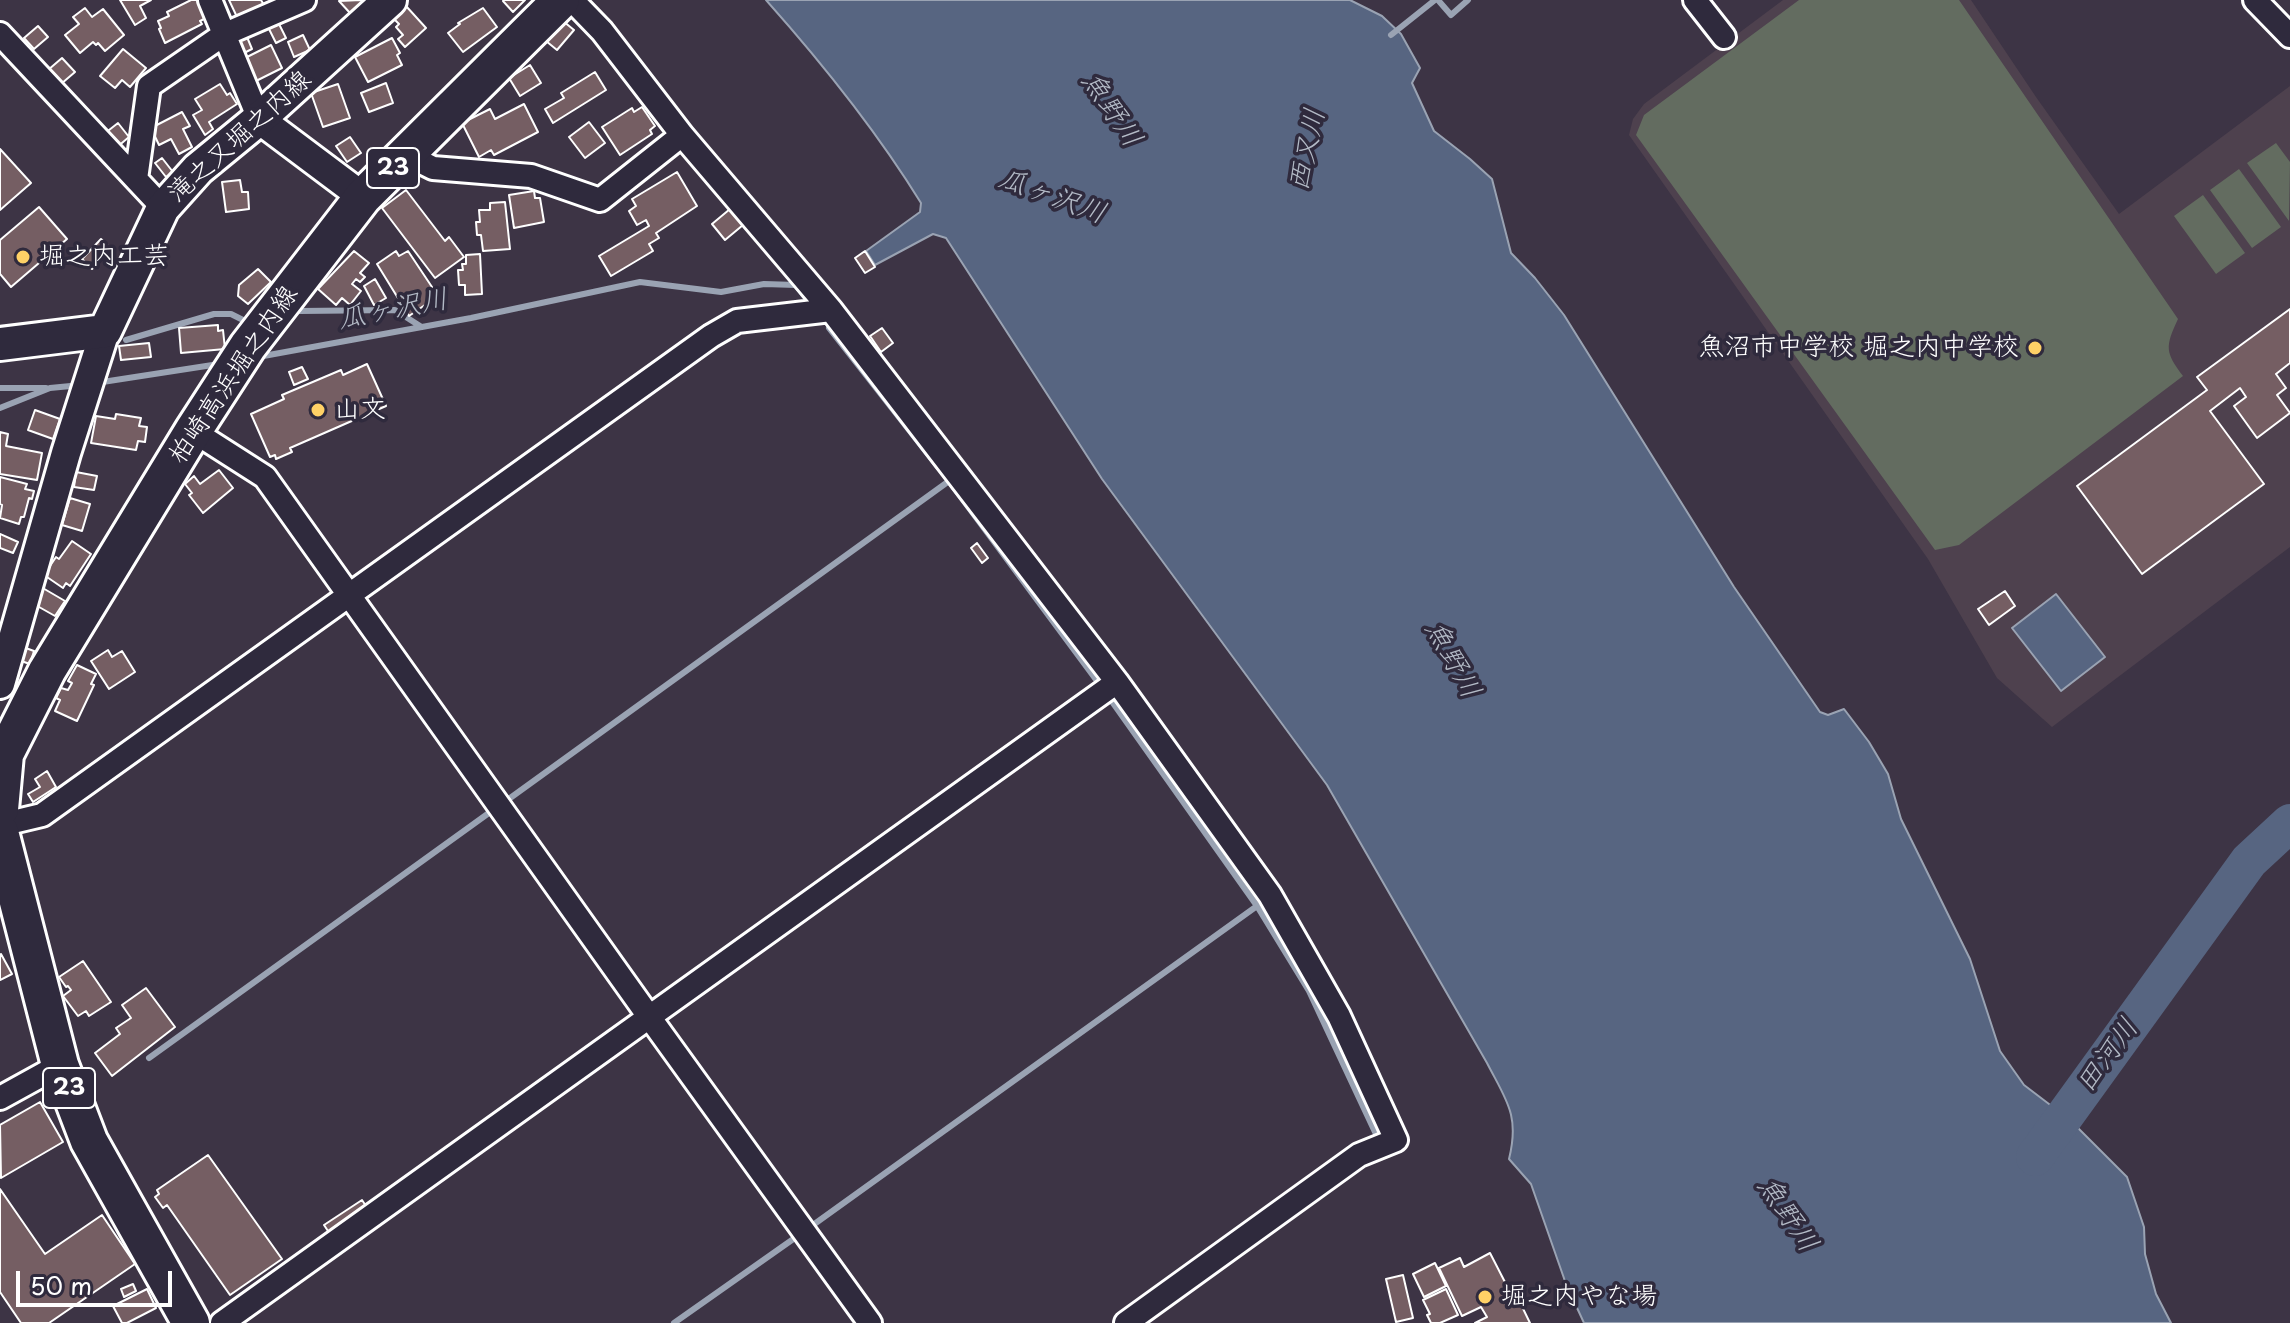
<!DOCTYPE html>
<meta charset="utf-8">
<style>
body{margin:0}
#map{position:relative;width:2290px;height:1323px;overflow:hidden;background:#3d3445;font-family:"Playpen Sans",sans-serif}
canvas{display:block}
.scale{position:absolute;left:16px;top:1271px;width:156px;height:36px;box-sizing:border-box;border:4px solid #fff;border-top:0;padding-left:10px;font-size:24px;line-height:28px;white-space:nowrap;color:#fff;-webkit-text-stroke:6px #2f2a3d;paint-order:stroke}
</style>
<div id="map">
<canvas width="2290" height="1323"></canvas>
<div class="scale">50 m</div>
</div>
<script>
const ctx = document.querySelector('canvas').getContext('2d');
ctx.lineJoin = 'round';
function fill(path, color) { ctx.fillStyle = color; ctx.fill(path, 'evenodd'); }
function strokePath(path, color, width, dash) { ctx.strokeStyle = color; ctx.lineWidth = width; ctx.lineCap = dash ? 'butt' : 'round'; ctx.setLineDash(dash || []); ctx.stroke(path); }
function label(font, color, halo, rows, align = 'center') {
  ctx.font = font + ' "Playpen Sans","Klee One",sans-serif'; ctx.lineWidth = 7; ctx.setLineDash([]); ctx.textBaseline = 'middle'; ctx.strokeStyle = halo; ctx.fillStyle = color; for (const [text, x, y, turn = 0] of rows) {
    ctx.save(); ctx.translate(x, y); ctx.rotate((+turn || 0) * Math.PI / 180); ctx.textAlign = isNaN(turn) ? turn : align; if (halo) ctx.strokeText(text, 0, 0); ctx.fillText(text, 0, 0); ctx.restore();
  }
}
fill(new Path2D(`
 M1783,0H1971L2036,97L2119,214L2290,86V547L2052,727L1997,678L1928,559L1629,135L1633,119L1644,104Z`), '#4e414e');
fill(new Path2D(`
 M1799,0H1959L2178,319C2165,347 2165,352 2183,376L1959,545L1935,550L1636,135L1644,115Z
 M2276,143L2290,162L2289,221L2247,163Z
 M2239,169L2281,227L2252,248L2210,190Z
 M2203,195L2245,253L2216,274L2174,216Z`), '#636c60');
const water = new Path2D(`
 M766,0H1350L1382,16L1401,34L1420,68L1412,83L1434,131L1470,159L1492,179L1511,253L1535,278L1564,315L1734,587L1820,712L1828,715L1844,709L1869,742L1888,774L1901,819L1970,959L2000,1051L2024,1085L2070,1120L2127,1177L2144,1227L2145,1254L2156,1294L2171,1323H1584L1566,1284L1531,1184L1509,1159C1520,1115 1506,1100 1487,1063L1327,785L1102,479L946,238L933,234L875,265L866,251L920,212L921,203C876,130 823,64 766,0Z
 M2056,594L2105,657L2061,691L2012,628Z`);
fill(water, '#576581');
strokePath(water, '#9aa3b3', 2);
strokePath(new Path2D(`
 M1438,0L1451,15L1468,0
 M1391,35L1435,0
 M300,311L395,310L420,326
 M829,328L938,467
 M126,340L214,314H231L245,321
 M258,357L471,318L640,282L721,292L764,284L796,285L805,297
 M96,383L219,364
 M0,388H46
 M0,408L50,388L81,385
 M952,485L1100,685
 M1108,696L1257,906L1309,991L1375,1132
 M506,801L949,481
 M149,1058L493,810
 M813,1225L1257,906
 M674,1323L799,1235`), '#9aa3b3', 6);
strokePath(new Path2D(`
 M2035,1157L2249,861L2290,823`), '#576581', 38);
const building = new Path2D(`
 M120,0H151L140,6L146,18L135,25Z
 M191,0H197L206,18L200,21L202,24L165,43L159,29L161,28L158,21L169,16L167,12Z
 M229,0H261L264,5L237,17Z
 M361,0L363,2L350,13L339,1Z
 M504,0H525L513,12L503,1Z
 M406,6L426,28L405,47L398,39L403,35L396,27L399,24L393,18Z
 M85,8L92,17L103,9L124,35L105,51L98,43L96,45L93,42L80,53L65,35L79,24L73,17Z
 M483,8L497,27L463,52L448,33L460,24L458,23Z
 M276,18L286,38L276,43L266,23Z
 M563,21L574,30L557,50L546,41Z
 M38,26L48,37L34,49L24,38Z
 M303,35L310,50L294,57L288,42Z
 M247,37L252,49L240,55L234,42Z
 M392,38L400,53L397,55L402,65L368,82L355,57Z
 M271,45L282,68L256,81L243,59Z
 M123,49L146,68L130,87L122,80L115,88L100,76Z
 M62,58L75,72L61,84L48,70Z
 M530,65L541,83L520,96L509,78Z
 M595,72L606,90L553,123L545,109L564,98L561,93Z
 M386,83L393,103L369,112L361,93Z
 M220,84L227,95L230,93L237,104L209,122L213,129L205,135L193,115L202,110L195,99Z
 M338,84L350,118L323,127L311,93Z
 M524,104L538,132L494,155L491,150L479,157L462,123L490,109L495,119Z
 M642,107L655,126L650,130L652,134L620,155L602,127L632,108L634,112Z
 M182,112L190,126L183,129L192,147L179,154L171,139L159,145L151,128Z
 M589,122L605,143L585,158L569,137Z
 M118,123L129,137L116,148L104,134Z
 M350,137L361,153L347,162L336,146Z
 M0,149L31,183L0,210Z
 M162,158L173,172L166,177L155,163Z
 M677,172L697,206L656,233L659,238L649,244L653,251L611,276L599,256L649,226L646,220L637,225L629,211L636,206L632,199Z
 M240,180L242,192H248L249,209L226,212L222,182Z
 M406,190L445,241L449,237L464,257L435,278L382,208Z
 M534,191L535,198H540L544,222L514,228L509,195Z
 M505,202L510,249L483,251L481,235H477L476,222H480L479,210H490V203Z
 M39,207L67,239L11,287L0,274V240Z
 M730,209L743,225L725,240L712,224Z
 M101,239L111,249L92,269L82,259Z
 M354,251L369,263L360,273L365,277L360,282L356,279L352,284L361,291L350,305L342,298L336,305L318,289Z
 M396,251L399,256L408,251L438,296L409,316L377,264Z
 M865,251L875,267L865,273L855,258Z
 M480,254L482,294L465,295V285H459L458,270H463L462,264H466V255Z
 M258,269L271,282L248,304L238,296L239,285Z
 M375,279L386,298L374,305L364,286Z
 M2290,309V363L2276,374L2286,388L2277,395L2290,413L2257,438L2234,406L2246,397L2240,388L2210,411L2264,484L2142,574L2077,486L2207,390L2197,377Z
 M218,325V331L223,330L225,349L181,353L179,328Z
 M882,328L893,343L881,352L870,336Z
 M149,343L151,357L121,360L119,346Z
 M367,364L386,406L290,448L292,452L276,459L275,455L270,457L251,414L284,399L282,395L341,370L343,375Z
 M302,367L308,379L294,385L289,372Z
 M35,410L60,419L53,439L28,430Z
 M116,414L141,418L139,426L147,427L145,442L138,441L136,450L91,443L96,416L115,419Z
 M0,432L8,434L6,446L42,453L37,480L0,474Z
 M219,470L233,488L203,513L189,495L192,493L185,484L194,476L200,484Z
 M76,472L97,476L94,490L74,487Z
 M0,477L27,484L25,489L34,491L32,499L29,498L24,517H21L19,524L0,518L2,505L0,504Z
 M70,498L90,504L82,531L62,525Z
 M0,534L18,542L13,553L0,548Z
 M72,541L91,554L70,586L66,583L63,588L44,575L56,557L59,559Z
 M977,543L988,558L982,563L971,548Z
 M41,587L65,601L55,616L32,603Z
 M2005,591L2015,606L1989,625L1978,609Z
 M23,647L34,651L30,664L18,660Z
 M108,650L112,657L122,651L135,672L109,689L91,661Z
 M77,665L96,674L91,684L94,685L77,721L55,711L60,700L56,698L61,688L68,690L72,683L68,681Z
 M47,771L56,787L33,802L28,794L40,787L35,779Z
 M1,954L12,974L0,980V955Z
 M83,961L111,1002L89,1016L86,1011L78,1016L63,996L71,990L68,986L66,987L59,977Z
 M146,988L175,1027L112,1076L95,1053L120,1034L116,1028L131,1018L122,1005Z
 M40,1102L63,1142L1,1178L0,1125Z
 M208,1155L282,1259L230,1295L167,1205L163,1208L155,1197L159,1194L157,1190Z
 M0,1189L45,1254L102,1215L135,1264L49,1323H21L0,1292Z
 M362,1200L368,1209L330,1234L324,1225Z
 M1490,1253L1508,1288L1512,1286L1530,1323H1475L1487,1317L1481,1307L1462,1316L1439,1268L1460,1258L1464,1267Z
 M1435,1263L1446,1286L1424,1297L1413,1274Z
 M1403,1275L1413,1318L1396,1322L1386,1279Z
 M133,1284L136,1291L124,1297L121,1289Z
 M147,1289L156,1308L127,1323H122L113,1306Z
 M1446,1289L1458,1315L1440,1323H1431L1427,1315L1430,1314L1423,1300Z`);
fill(building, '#755e63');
strokePath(building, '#fff', 2);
const minor = new Path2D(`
 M210,0L259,119
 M572,0L602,31L682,135L831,310L1117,682L1270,895L1339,1016L1396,1140L1359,1155L1126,1323
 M1695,0L1724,37
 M2255,0L2290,36
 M0,34L163,208
 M407,155L433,168L531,176L600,200L682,135
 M136,179L149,86L223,35L304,0
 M193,431L265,477L650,1018L870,1323
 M0,825L42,815L711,336L737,321L831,310
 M0,1098L60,1065
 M222,1323L1117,682`);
const tertiary = new Path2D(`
 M259,119L363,197
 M0,684L66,453L105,331`);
const secondary = new Path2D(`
 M0,344L105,331L163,208L198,169L259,119L390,0`);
const primary = new Path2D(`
 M0,809L5,754L47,671L193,431L248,346L363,197L561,0
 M0,832L60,1065L89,1141L191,1323`);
strokePath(minor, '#fff', 28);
strokePath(tertiary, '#fff', 34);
strokePath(secondary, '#fff', 38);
strokePath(primary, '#fff', 42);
strokePath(minor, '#2f2a3d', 22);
strokePath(tertiary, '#2f2a3d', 28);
strokePath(secondary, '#2f2a3d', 32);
strokePath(primary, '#2f2a3d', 36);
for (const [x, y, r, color] of [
 [23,257,8,"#ffd166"],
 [2035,348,8,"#ffd166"],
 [318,410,8,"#ffd166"],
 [1485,1297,8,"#ffd166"]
]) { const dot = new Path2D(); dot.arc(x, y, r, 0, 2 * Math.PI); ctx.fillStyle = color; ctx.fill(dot); strokePath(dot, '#2f2a3d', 3); }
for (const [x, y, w] of [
 [393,168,52],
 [69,1088,52]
]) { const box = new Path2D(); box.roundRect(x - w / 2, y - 20, w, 40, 6); ctx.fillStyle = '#2f2a3d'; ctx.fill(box); strokePath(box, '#fff', 2); }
label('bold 24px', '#fff', null, [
 ["23",393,168],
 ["23",69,1088]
]);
label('26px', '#fff', '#2f2a3d', [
 ["滝之又堀之内線",240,137,-42],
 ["柏崎高浜堀之内線",234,375,-56]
]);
label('26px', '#fff', '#2f2a3d', [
 ["堀之内工芸",39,257],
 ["魚沼市中学校 堀之内中学校",2019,348,"right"],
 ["山文",334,410],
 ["堀之内やな場",1501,1297]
], 'left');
label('italic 28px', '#b3bac6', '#2f2a3d', [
 ["魚野川",1111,110,56],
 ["西又川",1308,150,-78],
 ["瓜ヶ沢川",1052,197,20],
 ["瓜ヶ沢川",393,310,-11],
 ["魚野川",1452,660,61],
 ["田河川",2108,1056,-54],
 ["魚野川",1787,1215,56]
]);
</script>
